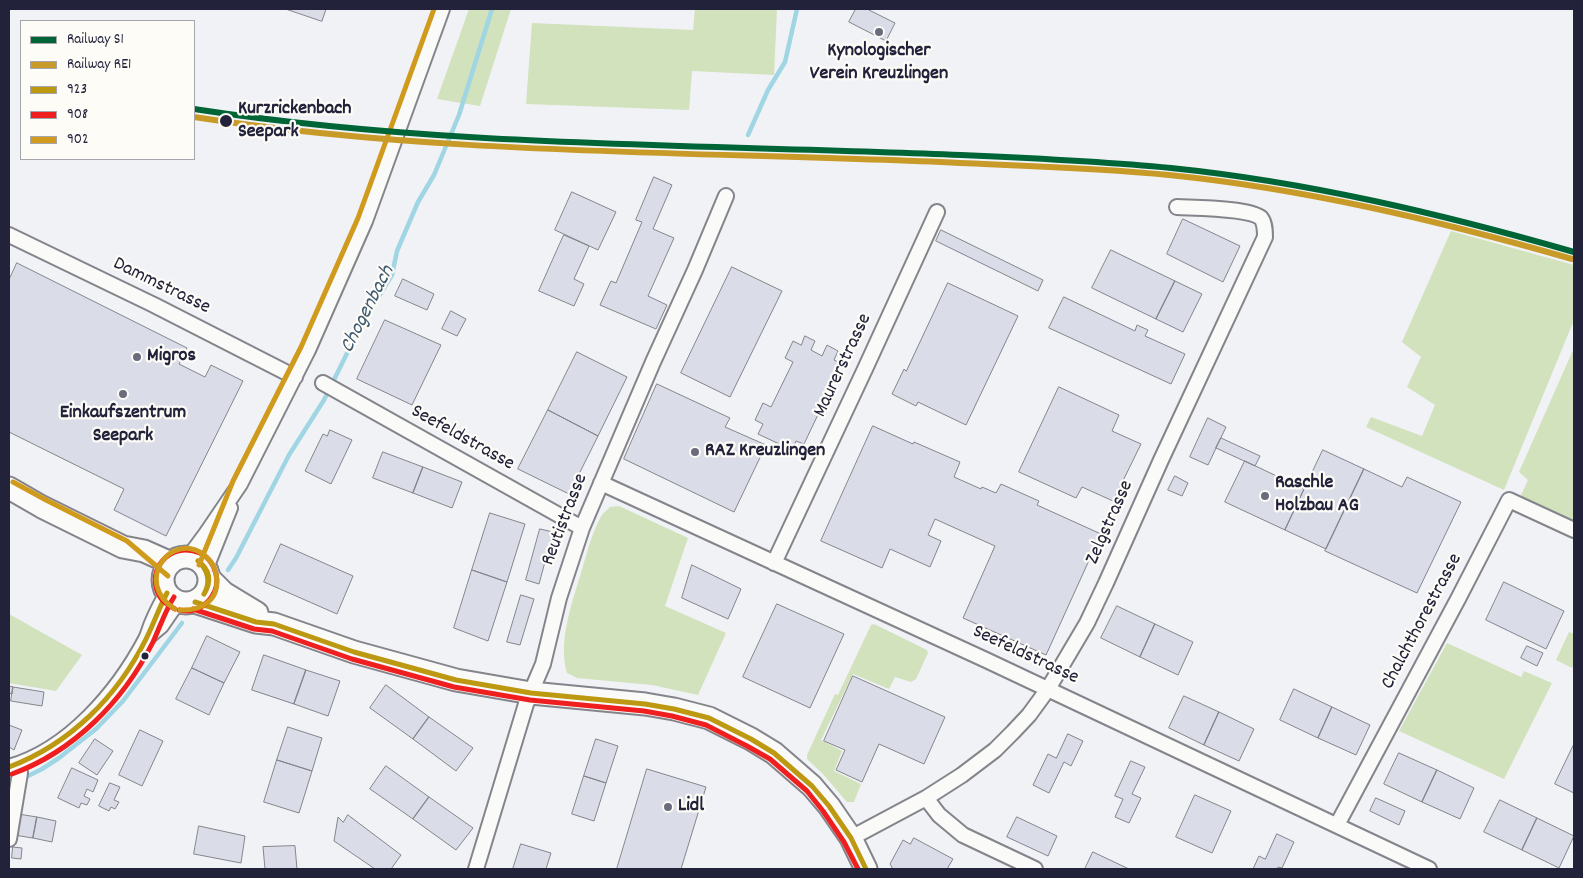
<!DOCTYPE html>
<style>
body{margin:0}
#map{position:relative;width:1583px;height:878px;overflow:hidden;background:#f1f2f6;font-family:Dekko,sans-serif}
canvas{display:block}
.frame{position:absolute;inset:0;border:10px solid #22223b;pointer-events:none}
.legend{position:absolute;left:20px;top:20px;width:175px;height:140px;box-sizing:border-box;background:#fdfcf7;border:1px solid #a5a5ac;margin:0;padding:6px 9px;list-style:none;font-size:15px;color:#22223b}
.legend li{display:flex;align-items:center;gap:10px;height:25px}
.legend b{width:25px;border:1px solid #a5a5ac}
</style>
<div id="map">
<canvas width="1583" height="878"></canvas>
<div class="frame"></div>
<ul class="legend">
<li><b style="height:6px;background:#006536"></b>Railway S1</li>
<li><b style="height:6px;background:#c89a28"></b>Railway RE1</li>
<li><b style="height:6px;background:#bd9912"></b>923</li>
<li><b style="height:6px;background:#ef1f20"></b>908</li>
<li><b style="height:6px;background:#d09a1c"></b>902</li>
</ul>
</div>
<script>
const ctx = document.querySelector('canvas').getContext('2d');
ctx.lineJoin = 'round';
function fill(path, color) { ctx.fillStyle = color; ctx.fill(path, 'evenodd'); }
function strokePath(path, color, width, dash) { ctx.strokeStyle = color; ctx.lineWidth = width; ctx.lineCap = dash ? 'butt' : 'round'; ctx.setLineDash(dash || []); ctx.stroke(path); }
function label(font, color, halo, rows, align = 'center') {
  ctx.font = font + ' Dekko,sans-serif'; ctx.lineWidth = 4.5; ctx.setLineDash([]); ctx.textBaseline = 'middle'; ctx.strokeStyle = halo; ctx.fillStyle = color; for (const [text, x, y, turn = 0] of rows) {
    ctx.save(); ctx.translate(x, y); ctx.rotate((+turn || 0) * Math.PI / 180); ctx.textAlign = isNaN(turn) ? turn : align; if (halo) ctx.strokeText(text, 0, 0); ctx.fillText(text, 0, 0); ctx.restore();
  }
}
fill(new Path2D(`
 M469,9H511L480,106L437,99Z
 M695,9H777L774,75L692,71L689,110L526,104L532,23L693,30Z
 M1451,231L1574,265V320L1504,490L1366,427L1371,417L1422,436L1435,405L1407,387L1421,357L1402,342Z
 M1574,348V522L1528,502L1521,495L1528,480L1519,472Z
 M619,506L688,538L665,606L726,633L698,695L652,685L577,678L567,673C557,640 574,598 583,566C588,549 593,530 602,515C604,512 608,509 610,507Z
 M9,614L82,655L56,691L9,683Z
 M874,624L927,650L928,653L916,679L911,682L895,677L889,689L853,674L821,740L842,751L834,771L861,784L854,802H847L822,773L807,759V755L835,694L838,695L871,625Z
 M1569,632L1574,634V664L1572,668L1556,660Z
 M1447,643L1521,677L1524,671L1552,683L1504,779L1399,731Z`), '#d1e2bd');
strokePath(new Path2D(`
 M748,135L768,90L785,62L797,9
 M228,570L236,558L289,455L324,400L361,325L392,275L397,251L418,202L434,175L459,115L492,9
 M22,779L42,769L59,758L96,729L123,701L182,623`), '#a0d5e4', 4.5);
const building = new Path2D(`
 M286,9H326L322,21Z
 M856,9H867L895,23L886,41L849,22Z
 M270,131L284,133L283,137L269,135Z
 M654,177L672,185L653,229L674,238L648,296L667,305L656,329L600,305L611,281L616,283L642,222L636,220Z
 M572,192L616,212L598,250L555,230Z
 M1183,219L1240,246L1223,282L1167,254Z
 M941,230L1043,280L1038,291L936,241Z
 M564,235L589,246L574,279L584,284L574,306L539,291Z
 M1111,250L1175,281L1156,319L1092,288Z
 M17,263L187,348L179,364L205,377L211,365L243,381L166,536L114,510L124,489L9,432V280Z
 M732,267L782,291L730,397L681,373Z
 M403,279L434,294L427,310L395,296Z
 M1175,281L1202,294L1183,332L1156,319Z
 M948,283L1018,316L966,425L918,402L916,406L892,394L904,369L906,371Z
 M1064,297L1135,331L1137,325L1148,330L1145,336L1185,354L1171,384L1049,328Z
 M451,311L466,319L457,336L442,329Z
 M385,320L441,345L412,405L357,379Z
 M805,336L815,341L811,350L822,356L827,345L838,351L834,360L842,364L804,444L796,441L792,450L758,434L763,424L755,420L763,403L771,407L793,362L785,358L793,341L801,345Z
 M577,352L627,377L598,436L548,410Z
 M657,384L730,418L725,427L766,445L734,512L624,459Z
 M1059,387L1119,415L1112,431L1141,444L1113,501L1082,487L1076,498L1019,472Z
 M548,410L598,436L569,494L518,469Z
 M1208,418L1226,427L1208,465L1190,457Z
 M873,426L913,444L914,442L960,462L954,477L981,489L982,487L996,493L1001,484L1039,501L1037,505L1101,534L1046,655L963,618L995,546L935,519L928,535L941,541L930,567L890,549L882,568L821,541Z
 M330,430L352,440L331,484L305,471L323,434L327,436Z
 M1221,438L1260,456L1255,466L1216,448Z
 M1323,450L1364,469L1326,549L1285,530Z
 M383,452L423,467L413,493L373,478Z
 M1245,461L1304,489L1285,530L1225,502Z
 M423,467L462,482L452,508L413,493Z
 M1364,469L1402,487L1407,477L1461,502L1417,593L1325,551Z
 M1175,476L1188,483L1182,496L1168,490Z
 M490,513L525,524L507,582L472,570Z
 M540,529L553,532L539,584L526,580Z
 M281,544L353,576L337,614L264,582Z
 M692,565L741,589L728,619L682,598Z
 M472,570L507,582L488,641L454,628Z
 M1504,582L1564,611L1546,649L1486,620Z
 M521,595L534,599L520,645L507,642Z
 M777,604L844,634L810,708L743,677Z
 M1117,606L1155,624L1140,657L1101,638Z
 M1155,624L1193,642L1178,675L1140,657Z
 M207,636L240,652L224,683L192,668Z
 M1527,646L1543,653L1537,666L1521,658Z
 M264,655L306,670L294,704L252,690Z
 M192,668L224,683L209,715L176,699Z
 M306,670L340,681L328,716L294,704Z
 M853,676L945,717L924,764L879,744L862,782L836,770L845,750L824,741Z
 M386,685L429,717L413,739L370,708Z
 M9,686L13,687L12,694L9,693Z
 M13,687L44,692L42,706L11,701Z
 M1294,689L1332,707L1318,738L1280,720Z
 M1184,696L1219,712L1204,745L1169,728Z
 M1332,707L1370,725L1356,755L1318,738Z
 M1219,712L1254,729L1239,761L1204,745Z
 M429,717L473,748L456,771L413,739Z
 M9,725L22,730L14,750L9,747Z
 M288,727L322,738L312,771L277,760Z
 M140,730L163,741L142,786L119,775Z
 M1068,734L1083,741L1071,766L1064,762L1049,793L1033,785L1048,754L1056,758Z
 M95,739L113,751L97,775L79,763Z
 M596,739L618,746L606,783L584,776Z
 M1574,744V793L1555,784Z
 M1399,753L1437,770L1422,802L1384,784Z
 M277,760L312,771L299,813L264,802Z
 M1131,761L1145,767L1132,794L1141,798L1129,823L1115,817L1123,799L1115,796Z
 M386,766L429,797L413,819L370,789Z
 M72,768L98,780L93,792L87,789L84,796L90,799L87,805L81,803L79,808L58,798Z
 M647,769L706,787L681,869H617Z
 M1437,770L1474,788L1460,819L1422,802Z
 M584,776L606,783L594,821L572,814Z
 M110,783L120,787L114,800L119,802L115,809L111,807L109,811L99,806Z
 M1195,795L1231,811L1212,853L1176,837Z
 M429,797L473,828L456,850L413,819Z
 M1376,798L1405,811L1399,825L1370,811Z
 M1500,800L1537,818L1522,850L1484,832Z
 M18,814L37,817L33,838L14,835Z
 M348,815L401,855L391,869H375L334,841L338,817L343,822Z
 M37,817L56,821L52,842L33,838Z
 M1017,817L1057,836L1048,856L1007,837Z
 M1537,818L1574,836L1559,868L1522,850Z
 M199,826L245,836L241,863L194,854Z
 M1277,834L1294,842L1282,868L1278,867L1277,869H1253L1259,856L1265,859Z
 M914,838L953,859L947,869H893L890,864L903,840L910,844Z
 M521,844L551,853L546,869H513Z
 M295,846L297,869H265L263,847Z
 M13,847L22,848L21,859L12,858Z
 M1093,852L1129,869H1085Z`);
fill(building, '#dadce8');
strokePath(building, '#84848b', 1);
const street = new Path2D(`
 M9,235L154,305L295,377
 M323,383L582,528
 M601,483L986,660L1429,869
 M189,557L206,534L240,484L308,350L365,221L442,9
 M774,563L865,369L937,212
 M206,568L230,508
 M148,637L161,626L172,610L179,603
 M9,767C69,750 118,692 146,639C149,633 150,627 153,621C157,611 162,602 167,593
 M926,798L939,815L963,835L1035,869
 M1337,825L1458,599L1509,500L1574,530
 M851,838L926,798L962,775L995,750L1013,732L1029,715L1048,689L1087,623L1106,583L1161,460L1265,237C1265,231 1265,223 1261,218C1250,208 1194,208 1177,207
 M9,839L20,773L18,764
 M476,869L526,704L543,664L559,598L582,528L653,362L695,270L726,196`);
const primary = new Path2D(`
 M9,488L42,507L123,547L144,551L171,563
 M163 580a23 23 0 1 1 46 0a23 23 0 1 1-46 0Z
 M210,579L224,593L257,613
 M195,602L256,622L274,624L354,652L456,680L531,693L645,704L674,709L709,718L751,739L774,753L812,786L829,806L851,838L866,869`);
strokePath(street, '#84848b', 18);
strokePath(primary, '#84848b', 25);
strokePath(street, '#fafaf9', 14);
strokePath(primary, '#fafaf9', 21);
strokePath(new Path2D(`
 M198,561C210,569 212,582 204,594
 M198,561C208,570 211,582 204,594
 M195,602L256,622L274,624L354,652L456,680L531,693L645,704L674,709L709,718L751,739L774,753L812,786L829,806L851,838L866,869
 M9,767C70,744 117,697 146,639C154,623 159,608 167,593`), '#bd9912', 5);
strokePath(new Path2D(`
 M175,609C169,606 164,603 160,597C144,571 170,540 200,553C208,557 214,565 216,574C220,589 209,606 194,610C190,612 184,611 179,610
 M193,609L254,629L272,631L352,659L454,687L530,700L644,711L672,716L706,725L747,746L770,759L807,791L823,811L844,842L858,869
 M12,774C74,751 123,702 153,642C160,627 165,611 174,597`), '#ef1f20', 5);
strokePath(new Path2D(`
 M13,482L46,500L127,541L168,576
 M199,565L233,481L301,347L358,218L434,9
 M175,609C132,582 172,530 204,555C210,560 215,566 216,574C221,600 202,611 180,610`), '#d09a1c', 5);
strokePath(new Path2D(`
 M194,109C447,148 706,144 961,155C1031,158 1101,161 1171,168C1308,182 1442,214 1574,252`), '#006536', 6);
strokePath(new Path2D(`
 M194,117C446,156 705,151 960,163C1030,166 1100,168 1169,175C1306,189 1440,221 1572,259`), '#c89a28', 6);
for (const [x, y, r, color] of [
 [879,32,5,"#6a6b7c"],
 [226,121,7,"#22223b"],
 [137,357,5,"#6a6b7c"],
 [123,394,5,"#6a6b7c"],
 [695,452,5,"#6a6b7c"],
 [1265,496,5,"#6a6b7c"],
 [145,656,4.5,"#22223b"],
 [668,807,5,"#6a6b7c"]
]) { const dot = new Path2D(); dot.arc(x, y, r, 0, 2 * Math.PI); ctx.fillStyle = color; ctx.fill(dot); strokePath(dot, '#fdfcf7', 2); }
label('bold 20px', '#22223b', '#fdfcf7', [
 ["Kynologischer",879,52,"center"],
 ["Verein Kreuzlingen",879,75,"center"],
 ["Migros",147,357],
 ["Einkaufszentrum",123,414,"center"],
 ["Seepark",123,437,"center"],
 ["RAZ Kreuzlingen",705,452],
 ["Raschle",1275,484],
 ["Holzbau AG",1275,507],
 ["Lidl",678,807]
], 'left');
label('bold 20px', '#22223b', '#fdfcf7', [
 ["Kurzrickenbach",238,110],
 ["Seepark",238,133]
], 'left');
label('20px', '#22223b', '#fdfcf7', [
 ["Dammstrasse",161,287,26],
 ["Maurerstrasse",844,366,-65],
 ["Seefeldstrasse",462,439,29],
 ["Reutistrasse",566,520,-69],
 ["Zelgstrasse",1111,523,-66],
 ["Chalchthorestrasse",1423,622,-62],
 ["Seefeldstrasse",1025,656,25]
]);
label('italic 21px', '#425c74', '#fdfcf7', [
 ["Chogenbach",369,310,-63]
]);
</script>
